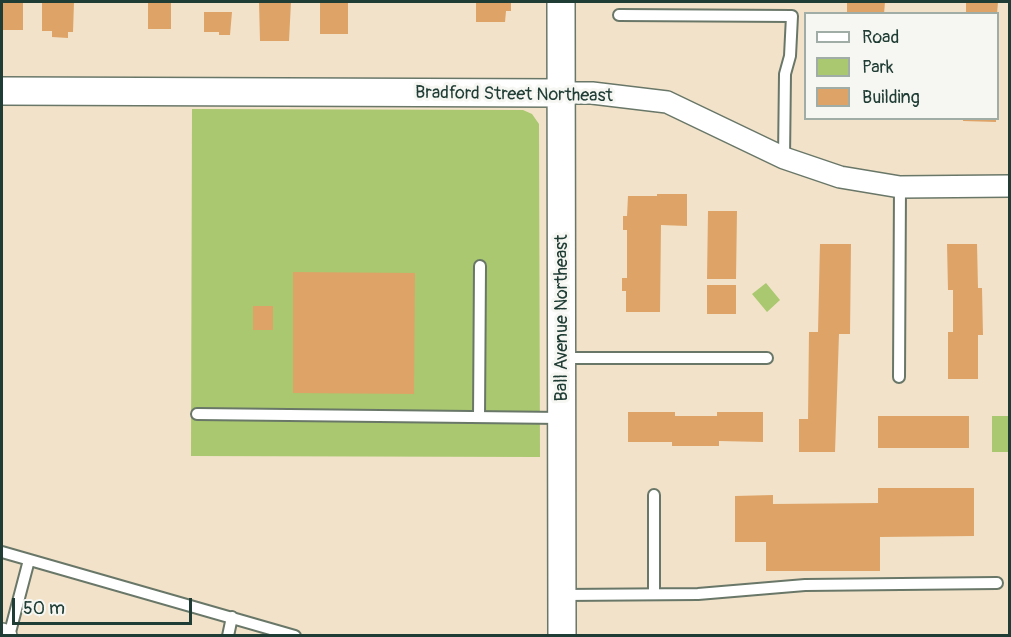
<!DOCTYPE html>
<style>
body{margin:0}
#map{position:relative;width:1011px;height:637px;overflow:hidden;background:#f2e2c9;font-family:Pangolin,sans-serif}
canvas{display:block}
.frame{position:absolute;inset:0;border:3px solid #1f3d34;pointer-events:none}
.legend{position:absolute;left:804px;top:12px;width:195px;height:108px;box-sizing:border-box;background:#f6f6f2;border:2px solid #a0aca6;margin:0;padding:8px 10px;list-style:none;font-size:18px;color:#1f3d34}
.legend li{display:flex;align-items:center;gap:12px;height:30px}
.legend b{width:30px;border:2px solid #a0aca6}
.scale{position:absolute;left:12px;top:598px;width:180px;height:27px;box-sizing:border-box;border:3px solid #1f3d34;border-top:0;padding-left:8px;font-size:18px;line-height:21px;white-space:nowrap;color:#1f3d34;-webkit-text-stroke:4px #f6f6f2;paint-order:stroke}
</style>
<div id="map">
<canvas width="1011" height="637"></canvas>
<div class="frame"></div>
<ul class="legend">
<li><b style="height:8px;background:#fff"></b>Road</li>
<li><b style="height:16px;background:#a9c86f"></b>Park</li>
<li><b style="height:16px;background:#dea467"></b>Building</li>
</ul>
<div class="scale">50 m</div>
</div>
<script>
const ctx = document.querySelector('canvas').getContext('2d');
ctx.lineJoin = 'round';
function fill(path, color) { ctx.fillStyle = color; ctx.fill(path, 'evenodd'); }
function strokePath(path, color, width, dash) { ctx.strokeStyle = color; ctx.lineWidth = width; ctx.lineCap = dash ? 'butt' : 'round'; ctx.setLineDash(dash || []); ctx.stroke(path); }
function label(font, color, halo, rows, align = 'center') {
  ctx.font = font + ' Pangolin,sans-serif'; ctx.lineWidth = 6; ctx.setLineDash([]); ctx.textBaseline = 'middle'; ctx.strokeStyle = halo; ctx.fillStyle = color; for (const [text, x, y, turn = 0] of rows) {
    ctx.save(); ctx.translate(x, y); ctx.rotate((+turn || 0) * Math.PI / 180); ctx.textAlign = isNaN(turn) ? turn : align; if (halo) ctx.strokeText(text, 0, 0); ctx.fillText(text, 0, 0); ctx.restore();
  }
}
fill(new Path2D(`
 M192,109L523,110L532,114L539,124L540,457L191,456Z
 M766,283L780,300L767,312L752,294Z
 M992,416H1009V452H992Z`), '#a9c86f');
fill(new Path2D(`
 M2,2H23V30H2Z
 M42,2H74L73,32H68V38L52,37V31H42Z
 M148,2H171V29H148Z
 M259,2H291L289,41H260Z
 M320,2H348V34H320Z
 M476,2H511V11H506L505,22H476Z
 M847,2H885L884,14H847Z
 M966,2H998L997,14H966Z
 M204,12H232L230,35H219V32H204Z
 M963,118H996V122L963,121Z
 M657,194H687V226L661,225L660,312H626V291H622V278H627V230H623V216H627L628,196H657Z
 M708,211H737L736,279H707Z
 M820,244H851L850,334H839L835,452H799V419H808L809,332H818Z
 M947,244H977L978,288H982L983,335H978V379H948V332H953V290H948Z
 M293,272L415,273L414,394L293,393Z
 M707,285H736V314H707Z
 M253,306H273V330H253Z
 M628,412H675V416H717V412H763V442L719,441V446H672V442H628Z
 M878,416H969V448H878Z
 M878,488H974V536L880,537V571H766V542H735V496L773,495V504L878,503Z`), '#dea467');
const service = new Path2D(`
 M619,15L792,16L790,56L785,74L784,158
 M562,358H767
 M899,377L900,187
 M197,414L562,418
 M479,417L480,266
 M654,495V594
 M2,552L295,636
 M563,595L698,594L805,585L997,583
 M9,636L29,560
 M228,636L232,617`);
const minor = new Path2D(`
 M561,93H592L667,102L784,158L840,177L900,187L1010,186
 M2,634L6,636`);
const tertiary = new Path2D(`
 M561,2L562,636
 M2,91L561,93`);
strokePath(service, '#697768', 14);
strokePath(minor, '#697768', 24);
strokePath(tertiary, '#697768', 30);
strokePath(service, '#fff', 10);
strokePath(minor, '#fff', 21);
strokePath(tertiary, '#fff', 27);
label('18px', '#1f3d34', '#f6f6f2', [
 ["Bradford Street Northeast",514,95,1],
 ["Ball Avenue Northeast",562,318,-90]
]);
</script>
